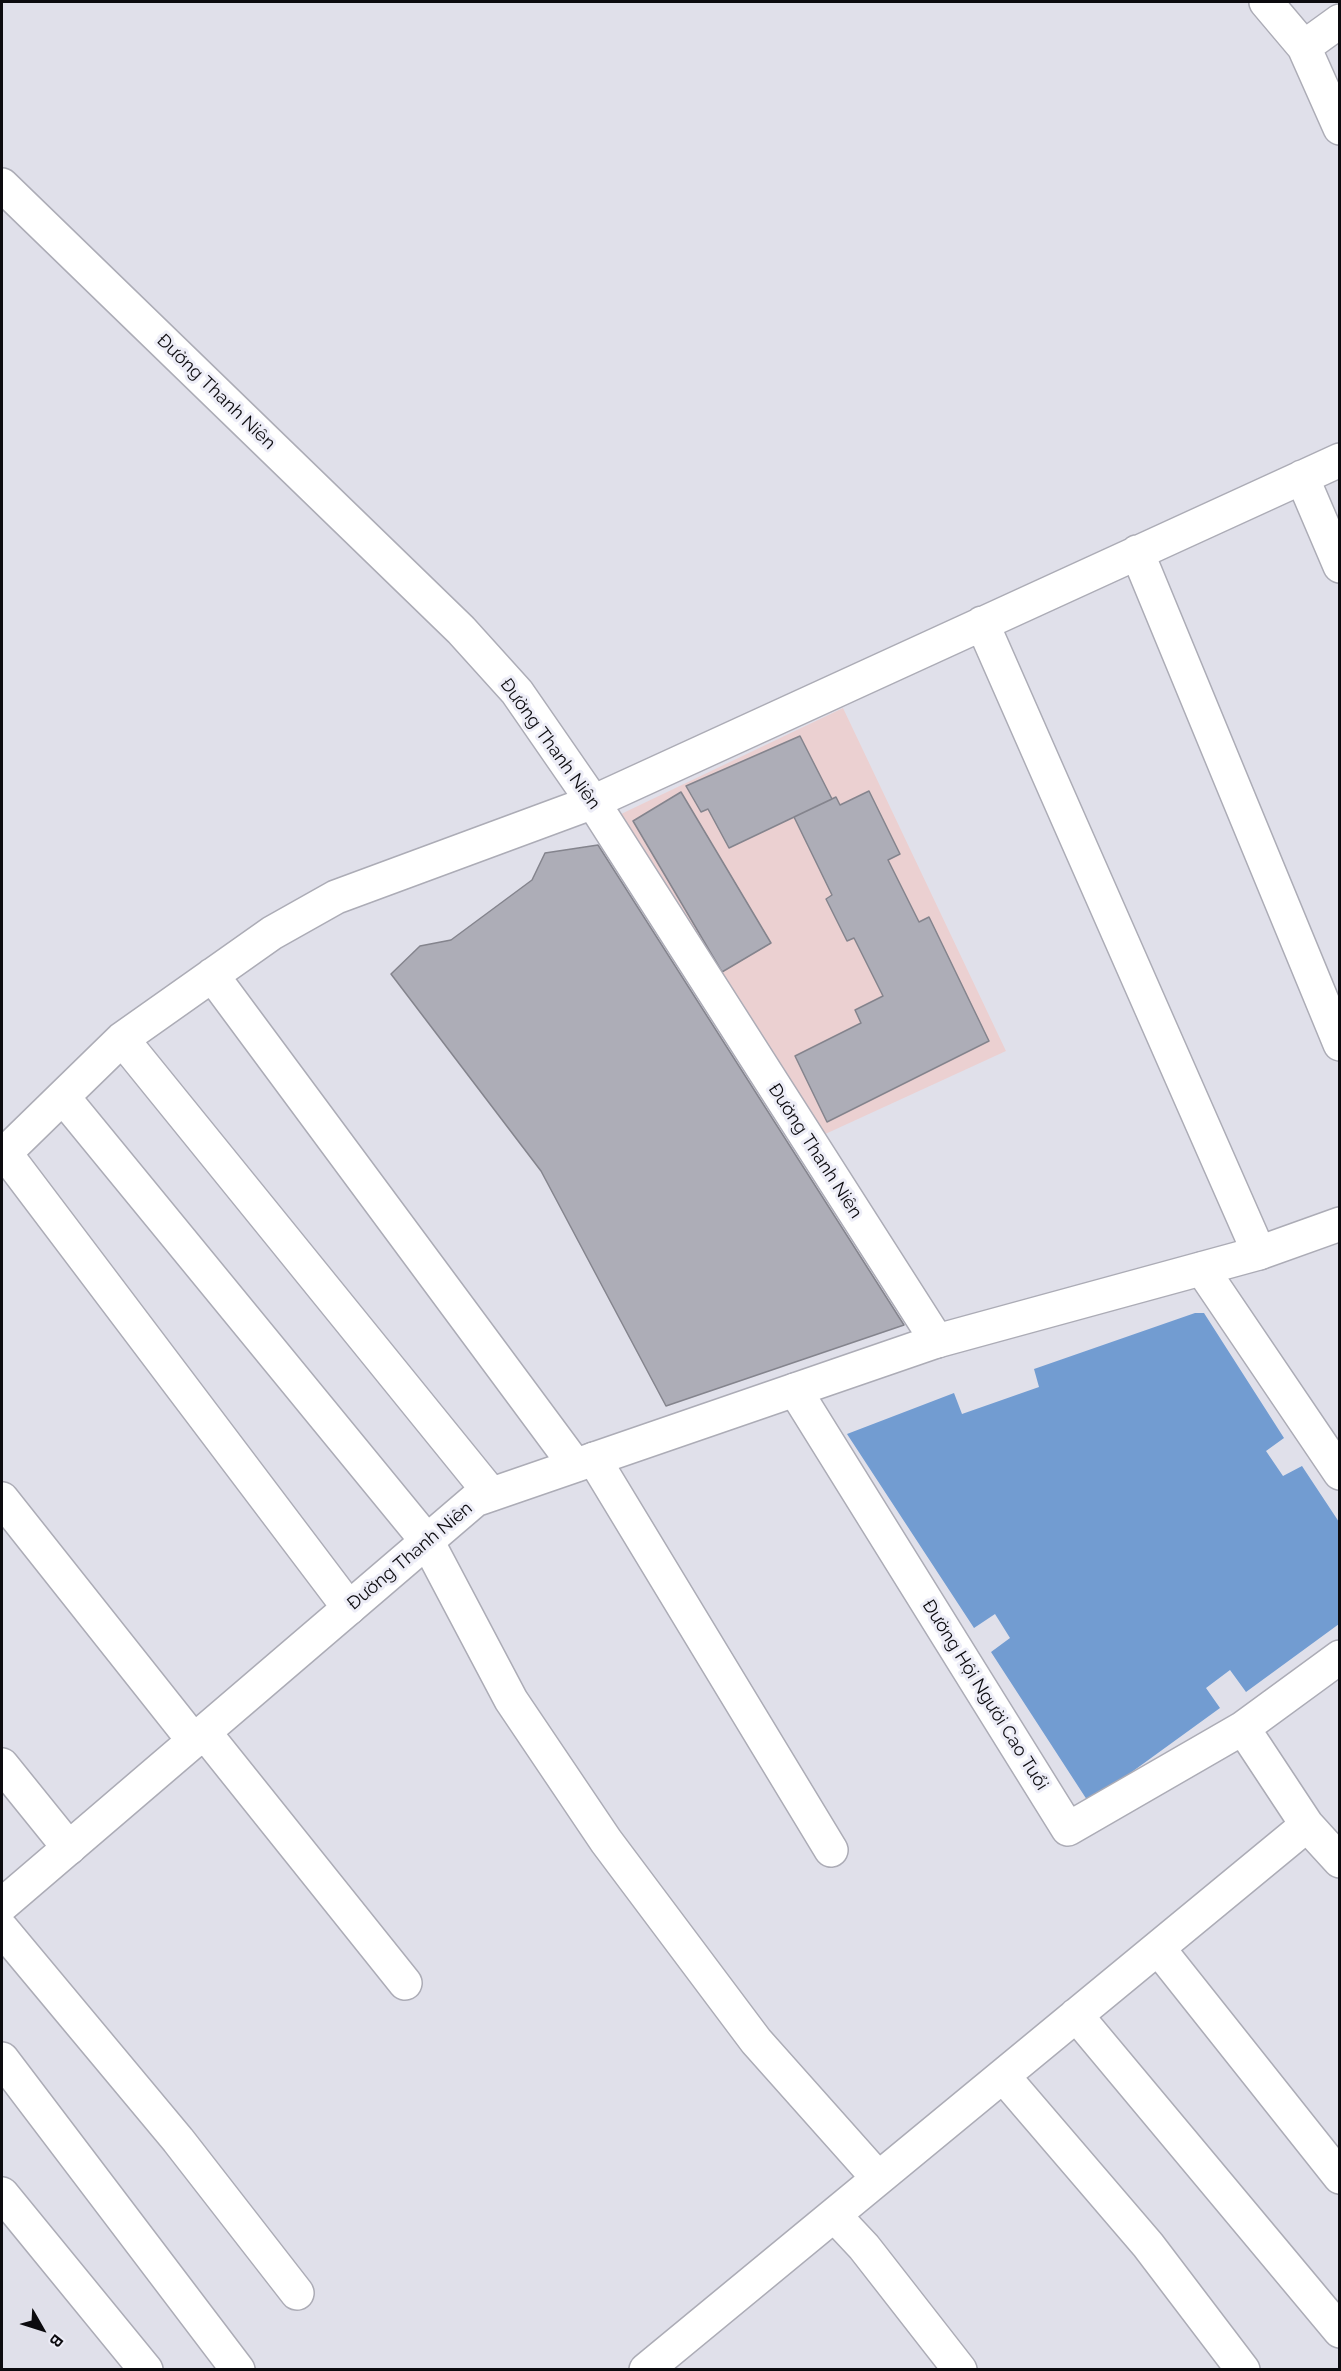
<!DOCTYPE html>
<meta charset="utf-8">
<style>
body{margin:0}
#map{position:relative;width:1341px;height:2371px;overflow:hidden;background:#e0e0ea;font-family:Raleway,sans-serif}
canvas{display:block}
.frame{position:absolute;inset:0;border:3px solid #0c0b0f;pointer-events:none}
.north{position:absolute;left:12px;top:2299px;width:60px;height:60px;-webkit-text-stroke:4px #ededf7;paint-order:stroke;rotate:129deg;font-size:16px;font-weight:700;line-height:24px;text-align:center;color:#0c0b0f}
.north::after{content:'';display:block;margin:auto;width:21px;height:27px;background:#0c0b0f;clip-path:polygon(50% 0,100% 100%,50% 72%,0 100%)}
</style>
<div id="map">
<canvas width="1341" height="2371"></canvas>
<div class="frame"></div>
<div class="north">B</div>
</div>
<script>
const ctx = document.querySelector('canvas').getContext('2d');
ctx.lineJoin = 'round';
function fill(path, color) { ctx.fillStyle = color; ctx.fill(path, 'evenodd'); }
function strokePath(path, color, width, dash) { ctx.strokeStyle = color; ctx.lineWidth = width; ctx.lineCap = dash ? 'butt' : 'round'; ctx.setLineDash(dash || []); ctx.stroke(path); }
function label(font, color, halo, rows, align = 'center') {
  ctx.font = font + ' Raleway,sans-serif'; ctx.lineWidth = 6; ctx.setLineDash([]); ctx.textBaseline = 'middle'; ctx.strokeStyle = halo; ctx.fillStyle = color; for (const [text, x, y, turn = 0] of rows) {
    ctx.save(); ctx.translate(x, y); ctx.rotate((+turn || 0) * Math.PI / 180); ctx.textAlign = isNaN(turn) ? turn : align; if (halo) ctx.strokeText(text, 0, 0); ctx.fillText(text, 0, 0); ctx.restore();
  }
}
fill(new Path2D(`
 M843,708L1006,1051L821,1136L619,815Z`), '#ebd0d1');
fill(new Path2D(`
 M1195,1313H1204L1284,1438L1266,1451L1283,1476L1302,1466L1339,1522V1624L1246,1692L1230,1670L1206,1688L1220,1708L1089,1803L991,1652L1010,1638L995,1614L974,1628L847,1434L954,1393L962,1414L1039,1387L1034,1369Z`), '#729cd1');
const building = new Path2D(`
 M800,736L832,799L729,848L708,809L701,812L686,786Z
 M869,791L900,854L888,860L919,922L929,917L989,1041L827,1122L795,1056L861,1023L855,1010L883,996L854,938L847,941L826,899L832,895L794,817L836,797L840,805Z
 M681,792L771,943L722,972L633,821Z
 M598,845L904,1325L666,1406L541,1171L391,974L420,946L451,940L532,880L545,853Z`);
fill(building, '#adadb7');
strokePath(building, '#84848d', 1.5);
const minor = new Path2D(`
 M1266,2L1304,47L1340,128
 M1304,47L1340,21
 M2,185L461,630L517,692L593,802L937,1341
 M1302,477L1340,566
 M1137,552L1340,1044
 M982,623L1259,1253
 M212,975L575,1465
 M122,1039L491,1494
 M63,1097L427,1541L511,1700L606,1841L756,2041L878,2178
 M5,1153L349,1608
 M2,1156L122,1039L272,933L336,897L593,802L1340,460
 M1202,1269L1340,1473
 M795,1390L1068,1829L1243,1728
 M594,1459L831,1850
 M2,1499L194,1741
 M204,1732L405,1983
 M2,1765L69,1848
 M1307,1825L1340,1861
 M2,1929L178,2140L297,2293
 M1158,1948L1340,2177
 M1076,2015L1340,2331
 M2,2059L238,2370
 M1003,2076L1148,2245L1243,2370
 M2,2194L146,2370
 M834,2215L864,2247L960,2370
 M646,2370L1307,1825L1243,1728L1340,1657`);
const tertiary = new Path2D(`
 M2,1905L475,1500L937,1341L1259,1253L1340,1224`);
strokePath(minor, '#acacb6', 36);
strokePath(tertiary, '#acacb6', 36);
strokePath(minor, '#fff', 33);
strokePath(tertiary, '#fff', 33);
label('18px', '#0c0b0f', '#ededf7', [
 ["Đường Thanh Niên",216,392,44],
 ["Đường Thanh Niên",550,744,54],
 ["Đường Thanh Niên",815,1151,57],
 ["Đường Thanh Niên",410,1556,-40],
 ["Đường Hội Người Cao Tuổi",985,1695,58]
]);
</script>
